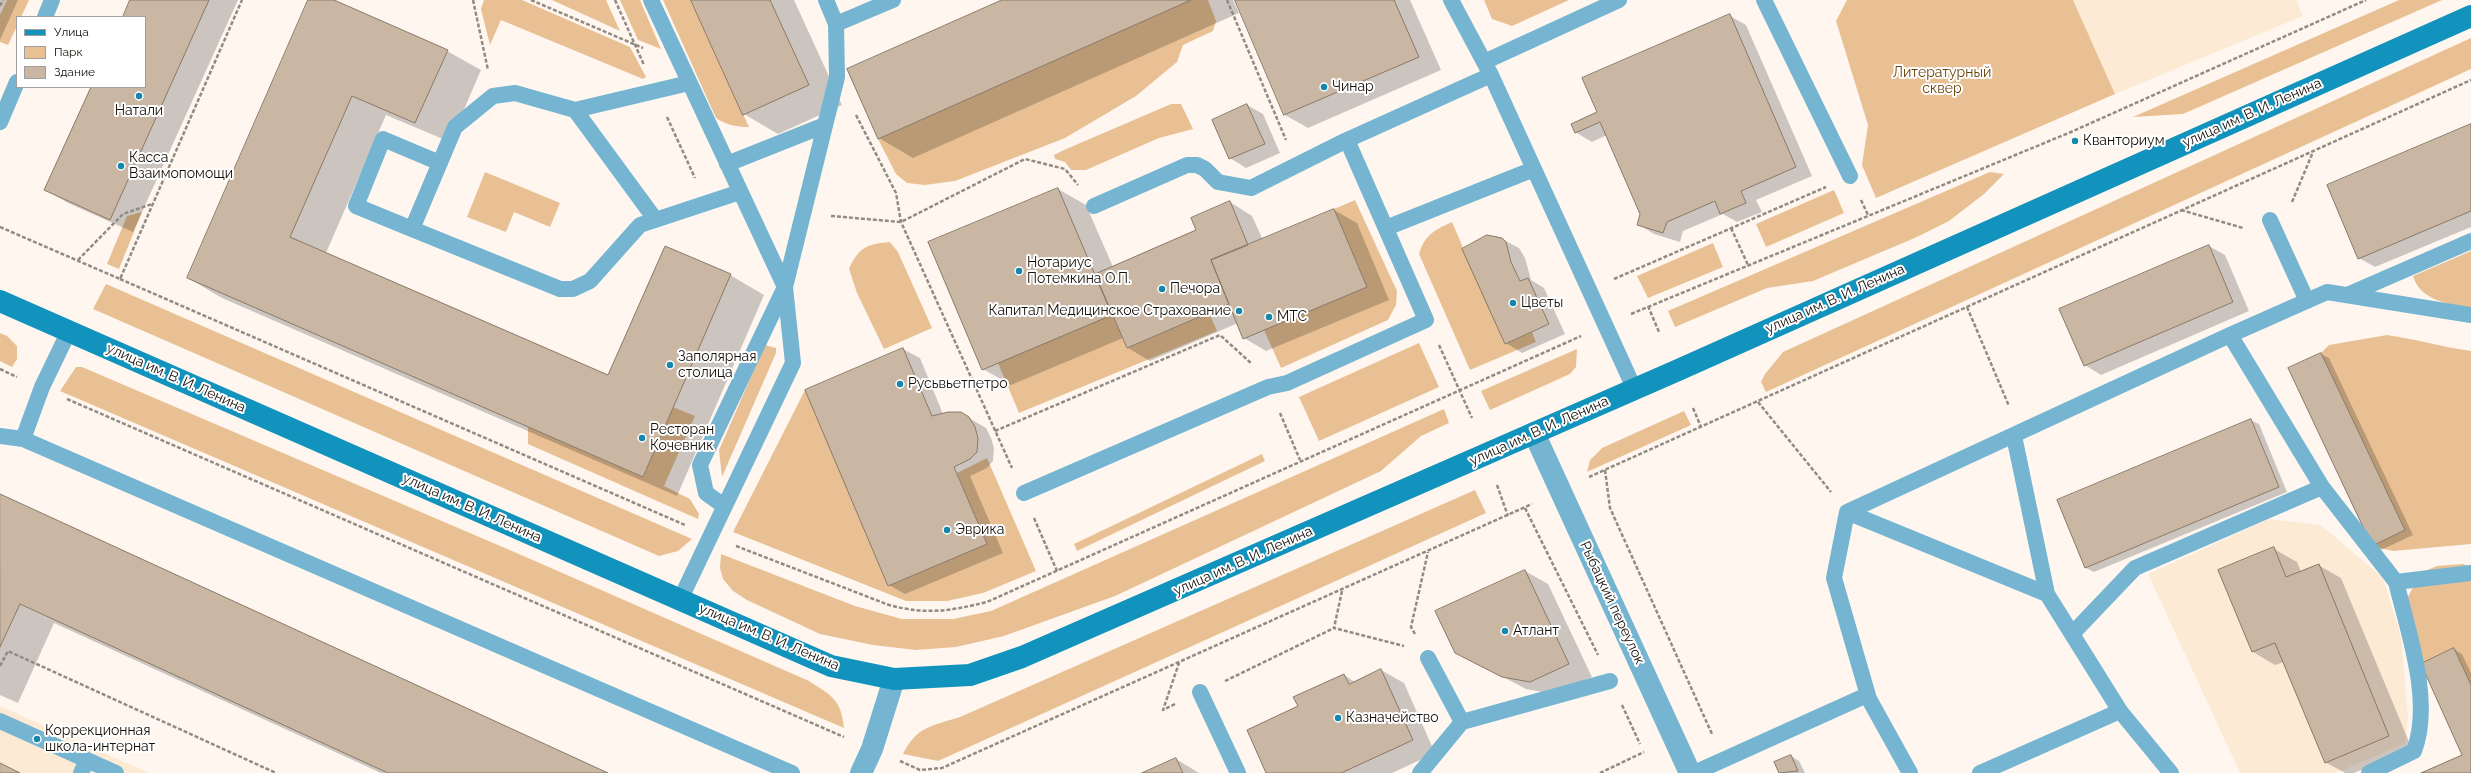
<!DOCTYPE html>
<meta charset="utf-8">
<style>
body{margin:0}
#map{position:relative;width:2471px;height:773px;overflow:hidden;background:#fff7ef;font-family:Raleway,sans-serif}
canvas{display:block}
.legend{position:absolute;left:16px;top:16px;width:130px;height:72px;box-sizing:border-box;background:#fff;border:1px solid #a19f9d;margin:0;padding:5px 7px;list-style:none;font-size:12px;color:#150f09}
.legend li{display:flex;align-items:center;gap:8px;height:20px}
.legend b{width:20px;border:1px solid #a19f9d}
</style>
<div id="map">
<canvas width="2471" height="773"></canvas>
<ul class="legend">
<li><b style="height:5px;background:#1193be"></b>Улица</li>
<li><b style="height:11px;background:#e9c093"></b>Парк</li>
<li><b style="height:11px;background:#c9b7a4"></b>Здание</li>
</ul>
</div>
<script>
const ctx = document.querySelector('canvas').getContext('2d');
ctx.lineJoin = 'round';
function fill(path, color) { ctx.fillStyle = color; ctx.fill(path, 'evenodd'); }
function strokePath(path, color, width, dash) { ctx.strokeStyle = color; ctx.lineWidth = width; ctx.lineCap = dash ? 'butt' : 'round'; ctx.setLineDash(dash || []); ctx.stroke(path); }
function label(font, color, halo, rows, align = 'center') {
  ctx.font = font + ' Raleway,sans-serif'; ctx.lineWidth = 4; ctx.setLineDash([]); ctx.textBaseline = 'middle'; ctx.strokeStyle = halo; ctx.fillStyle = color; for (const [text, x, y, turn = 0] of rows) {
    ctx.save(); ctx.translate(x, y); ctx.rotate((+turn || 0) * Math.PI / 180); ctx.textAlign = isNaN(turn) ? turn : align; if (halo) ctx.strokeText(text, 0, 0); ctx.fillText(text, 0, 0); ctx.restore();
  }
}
fill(new Path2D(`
 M2073,0H2296L2303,16L2115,94Z
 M2269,519L2321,525L2383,578L2401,636L2408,718L2405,743L2336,773H2240L2148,574Z
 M0,706L149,773H0Z`), '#fdead5');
fill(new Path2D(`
 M7,0H29L21,17H17V26L8,45L0,42V15Z
 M484,0H522L630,47L646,77L643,79L501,20L490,45L481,9Z
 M552,0H606L620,31Z
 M620,0H640L661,49L638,40Z
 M663,0H691L749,127C737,127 726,125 716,118Z
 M1191,0H1208L1216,21L1213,31L1183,45L1177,62L1136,96L1065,138L955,181L925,185L907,183L896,174L878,139Z
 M1484,0H1569L1512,26L1492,19Z
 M1847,0H2073L2115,94L1876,198L1862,165L1868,125L1836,21Z
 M2399,0H2442L2183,114L2133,117Z
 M2471,38V69L1766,392L1761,382L1765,374L1783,352Z
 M1171,104H1181L1193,129L1159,138L1086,170H1071L1065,162L1055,159L1054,155L1064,150Z
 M485,172L560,203L550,227L514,212L506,232L467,217Z
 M1990,172L2004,174L1984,194L1949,221L1917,237L1813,281L1767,288L1675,327L1668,311Z
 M1834,190L1844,213L1766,247L1756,224Z
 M1355,200L1397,291L1396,305L1388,320L1281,368L1264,330L1367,287L1334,209Z
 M142,212L119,269L107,264L127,216Z
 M1452,222L1505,344L1532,332L1536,342L1470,370L1419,254C1425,235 1434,230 1452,222Z
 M890,242L898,252L932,328L884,349L857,293L849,269C859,247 867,244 890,242Z
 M1713,243L1723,267L1648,298L1637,276Z
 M2471,251V309C2448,303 2420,301 2413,276Z
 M106,284L692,539L678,551L659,556L93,309Z
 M1209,313L1217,331L1019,413L998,363L1112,314L1127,348Z
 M0,333L7,336L17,346V359L12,367L0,361Z
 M2387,335C2416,339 2442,347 2471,351V544L2393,551L2372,546L2405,530L2321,353L2329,345Z
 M1419,343L1439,387L1319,441L1299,397Z
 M765,345L776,348V353L722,477L719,450Z
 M1577,349L1576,367L1570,374L1490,410L1481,391Z
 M76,367H82L519,554L809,681C832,696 841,699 844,728L60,391Z
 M805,390L888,586L987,544L957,473L987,458L1036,571L983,593L947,601H906L733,532Z
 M673,407L695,416L664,486L690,499L699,514L698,519L528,444V427L643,477Z
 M1444,409L1449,423L1421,436L1381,471L1115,596L1004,636L956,647L916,650L873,645L820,634L747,600L733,591L723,579L720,568L721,554L855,606L902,619H953L991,611Z
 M1684,411L1691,425L1587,472L1590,460L1602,448Z
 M1262,454L1265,461L1077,551L1074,544Z
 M1475,490L1486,513L938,761L903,754C917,726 932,726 960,717Z
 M2463,564L2471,567V685L2454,648L2421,664L2406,615L2408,597L2420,573L2437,566Z`), '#e9c093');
fill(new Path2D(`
 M0,0H18L0,40Z
 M131,0H238L133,232L68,203L46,190L92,87H145V17H124Z
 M309,0H332L447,51L481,70L450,142L386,115L326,253L609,376L730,275L764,295L677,496L222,298L188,278Z
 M692,0H794L842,105L778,134L744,114Z
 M1005,0H1233L1239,13L913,158L879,138Z
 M1236,0H1410L1441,70L1308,128L1285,115Z
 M1730,16L1746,25L1812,176L1756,200L1762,212L1737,222L1723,214L1683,231L1680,242L1654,234L1638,224L1641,214L1607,135L1592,142L1575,132Z
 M1247,105L1263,114L1280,153L1246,168L1230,158Z
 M2471,125V227L2375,267L2359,258Z
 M1058,189L1086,205L1113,267L1197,230L1230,202L1252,216L1263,240L1334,210L1357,223L1389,300L1266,351L1244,338L1238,323L1150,361L1128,348L1123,338L1011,385L983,369Z
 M1502,239L1519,248L1525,258L1531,280L1544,288L1565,334L1522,353L1506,343Z
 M2209,246L2225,255L2249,311L2101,375L2085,365Z
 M903,349L920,358L943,414L969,418L986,428L991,438L994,448L993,461L987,468L970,476L1003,553L905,594L889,585Z
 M2321,354L2329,358L2413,535L2381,550L2373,545Z
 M2250,420L2259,424L2287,492L2094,572L2086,568L2058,500Z
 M0,495L606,773H381L54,623L18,703L0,695Z
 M2274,549L2297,562L2301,572L2318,565L2341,578L2412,749L2354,773H2345L2325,762L2284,662L2275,665L2253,652L2219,571Z
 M1525,571L1548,584L1592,677L1553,694L1526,689L1456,652Z
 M2454,649L2462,654L2471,673V773H2424L2463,755Z
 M1381,670L1404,683L1435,753L1392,773H1267L1344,675L1355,682Z
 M1791,756L1799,761L1805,773H1780L1776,763Z
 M1176,759L1199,773H1144Z`), '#0003');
const building = new Path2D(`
 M130,0H209L110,220L44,190L91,87H145V17H123Z
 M308,0H334L448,50L415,123L352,96L290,237L608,375L665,246L731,274L643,477L187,278Z
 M691,0H770L809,85L743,115Z
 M1002,0H1191L878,139L847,69Z
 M1235,0H1394L1419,57L1284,115Z
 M1730,14L1796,167L1741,191L1746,203L1720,214L1715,201L1667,222L1663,233L1637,225L1640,214L1600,122L1575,133L1571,124L1597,112L1582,78Z
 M1247,104L1265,144L1229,159L1212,120Z
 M2471,124V211L2358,259L2327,185Z
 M1058,188L1112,315L982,370L928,242Z
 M1230,201L1248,245L1211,260L1229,304L1127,348L1095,274L1196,230L1191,218Z
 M1334,209L1367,287L1243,339L1211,260Z
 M1487,235L1502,238L1506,242L1511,262L1520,281L1528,278L1549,324L1505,344L1462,249Z
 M2209,245L2233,302L2084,366L2059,309Z
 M903,348L932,416L948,412H961L969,417L975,427L978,438L977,452L970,459L954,467L987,544L888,586L805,390Z
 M2321,353L2405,530L2372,546L2288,368Z
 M2251,419L2279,487L2085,568L2057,500Z
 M0,494L608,773H388L20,604L0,647Z
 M2274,547L2286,577L2319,564L2389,736L2325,763L2275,643L2252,652L2218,570Z
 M1525,570L1569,664L1530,682L1502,677L1455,653L1435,611Z
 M2454,648L2471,685V773H2421L2462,755L2421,664Z
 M1381,669L1413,740L1341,773H1266L1247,730L1298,706L1293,697L1344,674L1349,684Z
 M1791,755L1798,771L1779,773L1774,762Z
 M1176,758L1183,773H1142Z
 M0,763L20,773H0Z`);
fill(building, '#c9b7a4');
strokePath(building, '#897867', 1);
strokePath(new Path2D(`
 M473,0L488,70
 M531,0L643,48
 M615,0L644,65
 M1227,0L1286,140
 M0,6L3,0
 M856,115L896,193L901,222L1012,468
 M667,117L695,178
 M1861,200L1868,215
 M2292,202L2313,152
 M2181,210L2243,228
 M831,216L901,222L1025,159L1065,169L1078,185
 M0,227L120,279L242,0
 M1731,228L1748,265
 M78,260L123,214L152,204
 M120,279L685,525
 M1614,279L1826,187
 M1648,306L1659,332
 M1967,307L2009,406
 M1631,314L2071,132L2366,0
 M1439,345L1472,418
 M0,369L17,377
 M67,399L844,737
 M1758,402L1831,492
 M1693,408L1701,427
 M1280,413L1300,460
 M995,431L1220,335L1252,364
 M1605,470L1610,508L1712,734
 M1589,477L2471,80
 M1497,485L1508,516
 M1525,508L1598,655
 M1034,518L1057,571
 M736,546L889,605C927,615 950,611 987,602L1581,336
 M1342,591L1334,628L1404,646
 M1415,634L1411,627L1428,552
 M0,666L8,651L276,773
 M1225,681L1334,628
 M1175,704L1163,710L1179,663
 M1622,705L1640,744
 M900,761L920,770L942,768L1532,504
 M1600,773L1644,752`), '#928b84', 2.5, [4, 2]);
strokePath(new Path2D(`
 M651,0L785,287L700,465L706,493L724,506
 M826,0L836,24L893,0
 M1451,0L1491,75L1634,388
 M1764,0L1850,176
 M45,17L52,0
 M1484,62L1619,0
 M689,83L575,110L515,93L493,96L455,127L412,229L560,289H573L590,281L640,225L740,192
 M575,110L655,219
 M0,122L17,82
 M727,164L825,125
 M1094,206L1187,165H1197L1205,169L1218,182L1251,188L1347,140
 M2270,220L2307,301
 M1386,228L1534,169
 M412,229L356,206L383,139L440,163
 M2347,295L2471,241
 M69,331L42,387L23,439L792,773
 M2230,335L2322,487L2396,582L2471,573
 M0,436L23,439
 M2014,436L2047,594L2120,711L2171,773
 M1024,493L1268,387L1287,383L1426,320L1347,140L1491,75
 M1847,512L2047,594
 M680,600L793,363L785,287L837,77L836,24
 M2073,633L2135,568L2322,487
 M1428,658L1462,722L1610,681
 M1200,692L1238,773
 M0,721L116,773
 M81,773L87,760
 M1420,773L1462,722
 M1694,773L1867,695
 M1910,773L1869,699L1834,578L1847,512L2230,335L2327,292L2471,315
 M1980,773L2120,711
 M2369,773L2414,751C2433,702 2408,631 2396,582`), '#75b5d2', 16);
strokePath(new Path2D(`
 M1534,433L1690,773
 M861,773L872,749L894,679`), '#75b5d2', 22);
strokePath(new Path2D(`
 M0,301L831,666L894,679L970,675L1022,657L1676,371L2471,16`), '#1193be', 22);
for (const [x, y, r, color] of [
 [1324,87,4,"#1786ad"],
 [139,96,4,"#1786ad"],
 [2075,141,4,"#1786ad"],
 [121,166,4,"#1786ad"],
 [1019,271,4,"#1786ad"],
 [1162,289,4,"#1786ad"],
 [1513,303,4,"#1786ad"],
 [1239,311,4,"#1786ad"],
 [1269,317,4,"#1786ad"],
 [670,365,4,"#1786ad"],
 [900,384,4,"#1786ad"],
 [642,438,4,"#1786ad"],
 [947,530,4,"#1786ad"],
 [1505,631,4,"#1786ad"],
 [1338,718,4,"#1786ad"],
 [37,739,4,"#1786ad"]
]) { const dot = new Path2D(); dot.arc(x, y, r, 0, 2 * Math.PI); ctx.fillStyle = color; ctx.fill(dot); strokePath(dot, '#fff', 1.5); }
label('14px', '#6a4209', '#fff', [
 ["Литературный",1942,73],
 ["сквер",1942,89]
]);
label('14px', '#150f09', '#fff', [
 ["Чинар",1332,87],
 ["Натали",139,111,"center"],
 ["Кванториум",2083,141],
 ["Касса",129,158],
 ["Взаимопомощи",129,174],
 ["Нотариус",1027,263],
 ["Потемкина О.П.",1027,279],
 ["Печора",1170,289],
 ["Цветы",1521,303],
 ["Капитал Медицинское Страхование",1231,311,"right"],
 ["МТС",1277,317],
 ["Заполярная",678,357],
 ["столица",678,373],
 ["Русьвьетпетро",908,384],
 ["Ресторан",650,430],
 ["Кочевник",650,446],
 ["Эврика",955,530],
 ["Атлант",1513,631],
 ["Казначейство",1346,718],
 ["Коррекционная",45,731],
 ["школа-интернат",45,747]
], 'left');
label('14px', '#150f09', '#fff', [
 ["улица им. В. И. Ленина",2252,113,-24],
 ["улица им. В. И. Ленина",1835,299,-24],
 ["улица им. В. И. Ленина",176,378,24],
 ["улица им. В. И. Ленина",1539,431,-24],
 ["улица им. В. И. Ленина",472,508,24],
 ["улица им. В. И. Ленина",1243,561,-24],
 ["Рыбацкий переулок",1612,603,65],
 ["улица им. В. И. Ленина",769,637,23]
]);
</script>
